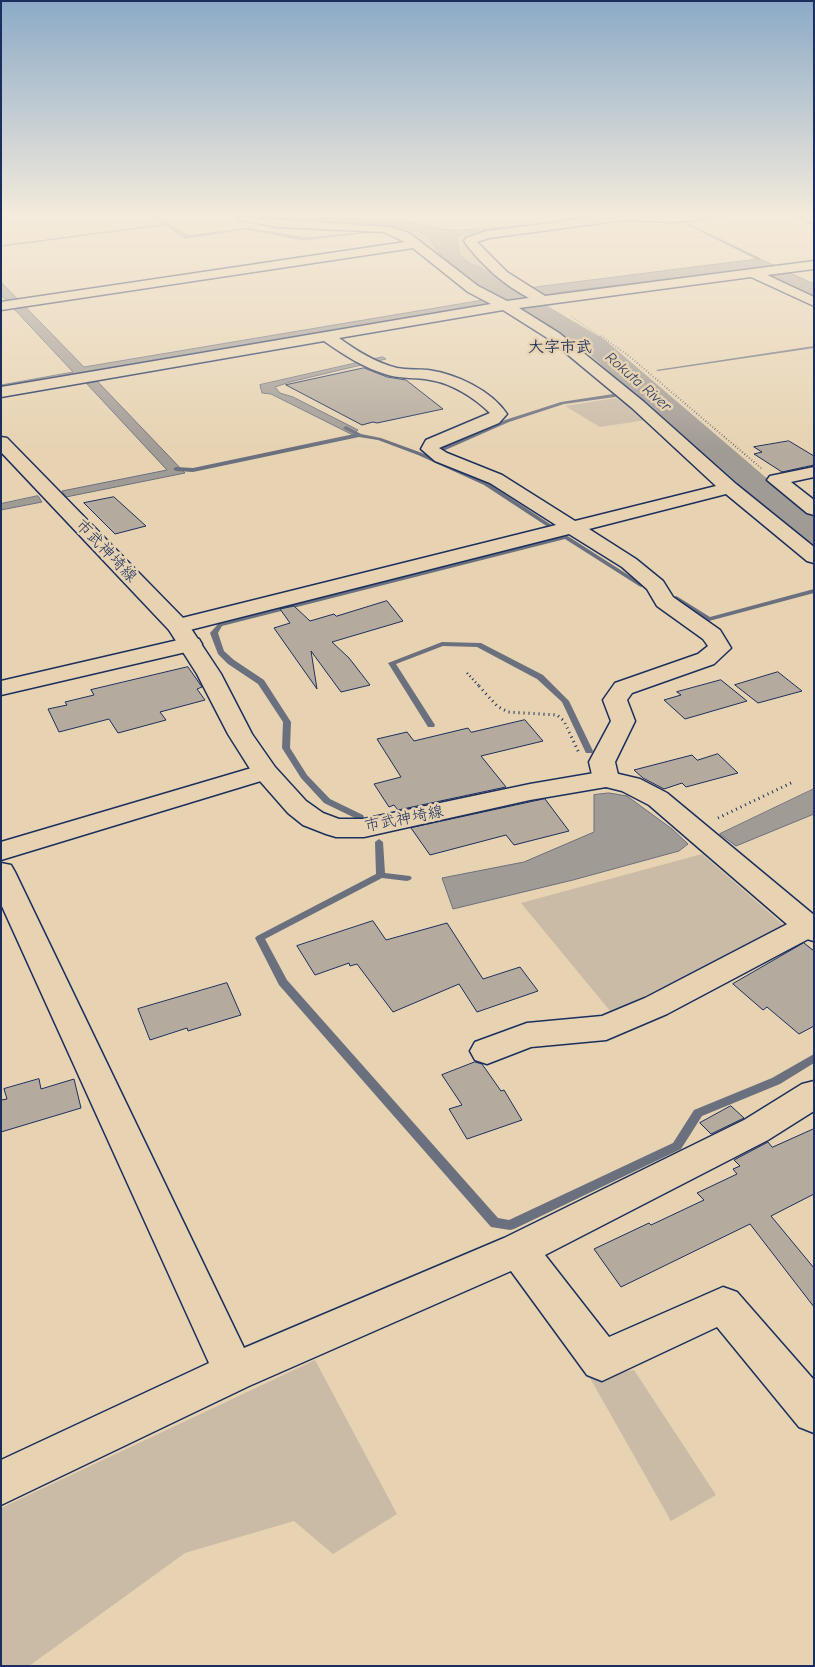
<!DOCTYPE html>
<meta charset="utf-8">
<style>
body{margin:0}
#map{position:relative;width:815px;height:1667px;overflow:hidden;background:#e7d3b2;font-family:"Comic Neue",sans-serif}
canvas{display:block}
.frame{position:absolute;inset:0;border:2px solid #1b2f5e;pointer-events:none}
</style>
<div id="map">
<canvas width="815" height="1667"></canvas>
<div class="frame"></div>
</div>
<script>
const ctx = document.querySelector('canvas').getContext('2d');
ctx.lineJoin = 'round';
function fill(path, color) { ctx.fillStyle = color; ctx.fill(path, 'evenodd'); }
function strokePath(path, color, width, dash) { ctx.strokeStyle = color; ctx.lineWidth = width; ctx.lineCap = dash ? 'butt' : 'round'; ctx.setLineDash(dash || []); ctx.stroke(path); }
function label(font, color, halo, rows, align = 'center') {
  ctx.font = font + ' "Comic Neue","Klee One",sans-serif'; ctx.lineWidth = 5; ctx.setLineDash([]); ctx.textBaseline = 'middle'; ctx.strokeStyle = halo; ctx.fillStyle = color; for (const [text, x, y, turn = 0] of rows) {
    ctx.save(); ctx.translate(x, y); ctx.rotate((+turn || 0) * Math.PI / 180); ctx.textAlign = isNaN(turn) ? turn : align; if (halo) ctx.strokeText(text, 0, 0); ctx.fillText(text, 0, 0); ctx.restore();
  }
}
fill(new Path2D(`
 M592,217H605L465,240L490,279L459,255L457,237L462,234L530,227Z
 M381,226L415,230L428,236L440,254L405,231Z
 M616,398L646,420L600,427L565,406Z
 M702,854L787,928L611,1012L521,903Z
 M315,1360L397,1514L333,1554L294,1521L185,1553L29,1666H1V1508Z
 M634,1370L716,1495L671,1521L590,1378Z`), '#cabba6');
const water = new Path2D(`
 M154,217H159L188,236L247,228L305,238L380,231L304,240L246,229L185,238L166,225L1,246L164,224Z
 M260,217L393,220L418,223L440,229L459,230L526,226L581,217H592L530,227L462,234L457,237L459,255L490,279L527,298L506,301L475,283L440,254L428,236L415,230L394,226L342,225L288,221Z
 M759,259L776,266L561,292C551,297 538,295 530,288Z
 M790,273L814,284V296L771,276Z
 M1,282L84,367L483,300L490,304L1,387V385L73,372L1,295Z
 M383,357L386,359L290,382L275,387L280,393L293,397L358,430L353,435L271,394L262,393L260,385Z
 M98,382L185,473L66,497L62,491L167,470L87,384Z
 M699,431L814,526V540L690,434Z
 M38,496L42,502L1,510V504Z
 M814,789V814L736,846L720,834Z
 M609,793L627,796L672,829L688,844L679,851L573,880L453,909L442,878L524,862L594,832V795Z`);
fill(water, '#a19b95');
strokePath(water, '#6b707f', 1);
fill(new Path2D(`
 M719,217H728L687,223L760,258V260H758L681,222Z
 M814,346V348L658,371L656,370Z
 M613,394L616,396L615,397L564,404L509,422L443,451L438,450L505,420L561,402Z
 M346,426L361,434L381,438L422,453L488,483L553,526L548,527L484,485L418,455L378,440L359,437L193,472L176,471L173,469L176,467L193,468L354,434L344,429L343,428Z
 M566,535L644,585L641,587L639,586L565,539L222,626L218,633L224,651L234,660L264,680L291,722L290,748L307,775L330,799L363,815L364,817L363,819H357L324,803L301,778L282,748L283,722L258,684L228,664L218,654L210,633L218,624Z
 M814,589V593L709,621L673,598L676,596L678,597L710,617Z
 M442,642L481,643L543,675L569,701L593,751L592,753H586L585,751L562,702L537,679L477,647L443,646L396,664L435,725L434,727H428L388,663Z
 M379,839L383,842L385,873L410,876L412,878L410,880L407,881L382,878L265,939L287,980L498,1218L509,1220L673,1143L694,1110L772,1078L814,1054V1063L780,1084L702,1116L681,1149L514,1229L510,1230L491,1227L279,985L255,938L257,936L376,874L375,842Z`), '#6b707f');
fill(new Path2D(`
 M472,264L480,266L605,340L770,481L814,515V544L801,541L746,495L587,352L464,276L460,271L464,266Z`), '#a19b95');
const building = new Path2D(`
 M364,368L387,377L406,380L443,409L377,423L373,422L362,425L286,385Z
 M789,441L814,456V465L782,472L754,454L762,452L754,447Z
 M114,497L146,526L115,534L84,503Z
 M387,601L403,621L332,642L349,658L370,685L341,692L311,651L317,689L274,628L290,623L280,609L294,606L310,621L334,614L336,616Z
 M188,667L202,687L197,689L205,700L160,712L166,720L118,733L109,719L59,732L48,709L67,705L65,702L94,695L91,690Z
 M778,672L802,691L758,703L735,685Z
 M721,680L747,701L685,719L664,700L681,695L677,692Z
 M525,720L543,741L481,756L506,787L398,810L394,805L389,807L374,784L401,777L377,739L407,732L414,741L468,728L471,732Z
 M718,754L738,773L686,787L682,783L664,789L643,778L634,770L692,755L697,760Z
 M545,799L569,831L514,845L506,835L430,855L411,828Z
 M373,921L386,940L447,923L483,979L520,967L538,991L477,1012L459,984L393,1012L357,964L350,966L349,963L315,975L297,946Z
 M804,943L814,951V1026L799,1034L767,1007L763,1010L733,984Z
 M227,983L241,1015L188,1031L187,1028L150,1040L138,1009Z
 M475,1062L482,1064L501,1091L504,1090L522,1120L467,1139L449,1109L462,1105L442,1075Z
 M39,1079L41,1089L74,1079L81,1108L1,1132V1100L7,1099L4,1089Z
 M731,1106L744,1118L711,1134L700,1123Z
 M814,1129V1194L771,1216L814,1268V1307L750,1224L621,1287L594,1249L649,1223L651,1225L704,1200L697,1193L737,1174L733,1169L740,1166L734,1160L768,1142L772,1147Z`);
fill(building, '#b4aa9d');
strokePath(building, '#1b2f5e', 1);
const minor = new Path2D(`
 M236,217L390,227L409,233L478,286L507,301L529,298C504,285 483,266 466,244L464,241L466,238L487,231L598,217H705L699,220L672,222L624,220L489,238L477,242L507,272L545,296L814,261V269L767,275L814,297V306L751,277L519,308L559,333L644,402L736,484L814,547V563L807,561L726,494L589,529L636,559L663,581L673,597L720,630L731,648L714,664L632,693L627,700L635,721L615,762L619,779L615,785L606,787L597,785L593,779L589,762L611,721L603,700L615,683L698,654L708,646L703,639L657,606L647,589L622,567L569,534L178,633L170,631L167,626L170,621L556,525L490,483L435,461L421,449L426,440L490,413C475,398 451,383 430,380C416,377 402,379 388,375C364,368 344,355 324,341L1,397V387L491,304L468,292L413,248L1,310V302L405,242L384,232L277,227L237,219ZM503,310L549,339L632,408L716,486L575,521L502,475L447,453L439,448L499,423L507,414C491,390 456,374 428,370C418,369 407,370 397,368C376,363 357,351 339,338Z
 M798,217H814V224Z
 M814,467V477L791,482L814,500V515L807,513L767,480L770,476Z
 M191,637L199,639L202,644L199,649L1,695V681Z
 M265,764L274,767L278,772L274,777L1,860V842Z
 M1,863L11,865L15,872L244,1348L504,1238L744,1120L802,1084L814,1081V1111L768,1140L545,1255L609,1337L723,1287L737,1292L814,1380V1433L799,1427L717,1327L602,1381L587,1375L511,1271L249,1386L1,1505V1460L209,1363L1,904Z
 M808,916L814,917V936L667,1014L606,1040L531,1047L487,1064L475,1060L470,1051L475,1042L527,1023L602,1016L645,998L797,919Z`);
const major = new Path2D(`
 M1,437L7,438L186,621L221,674L252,734L275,767L306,801L323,813L339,819H364L530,784L606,771L640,779L667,793L814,915V941L803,938L649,805L622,791L606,787L530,800L364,837H336L326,834L303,825L288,813L252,772L228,734L197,674L169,630L1,452Z`);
strokePath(minor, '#1b2f5e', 3);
strokePath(major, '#1b2f5e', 3);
strokePath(new Path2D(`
 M415,220L461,224
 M571,316L602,338`), '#1b2f5e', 1, [0.5, 2]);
strokePath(new Path2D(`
 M601,336L629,356L761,468`), '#1b2f5e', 2, [0.5, 2.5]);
strokePath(new Path2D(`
 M467,673L480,687`), '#1b2f5e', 2.5, [1, 3]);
strokePath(new Path2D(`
 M479,686L497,706L508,712L557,715L564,721L579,753
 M718,818L793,782`), '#1b2f5e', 3, [1, 4]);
fill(minor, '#e7d3b2');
fill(major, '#e7d3b2');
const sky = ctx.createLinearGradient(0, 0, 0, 450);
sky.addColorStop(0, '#8baac7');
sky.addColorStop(0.48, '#f4ebdc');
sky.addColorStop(1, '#f4ebdc00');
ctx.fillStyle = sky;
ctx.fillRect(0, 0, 815, 450);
label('italic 15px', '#2f3f66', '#e7d3b2', [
 ["Rokuta River",638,382,41]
]);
label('bold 16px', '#1b2f5e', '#e7d3b2', [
 ["大字市武",560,347]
]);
label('16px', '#1b2f5e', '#e7d3b2', [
 ["市武神埼線",106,551,46],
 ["市武神埼線",404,819,-11]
]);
</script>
